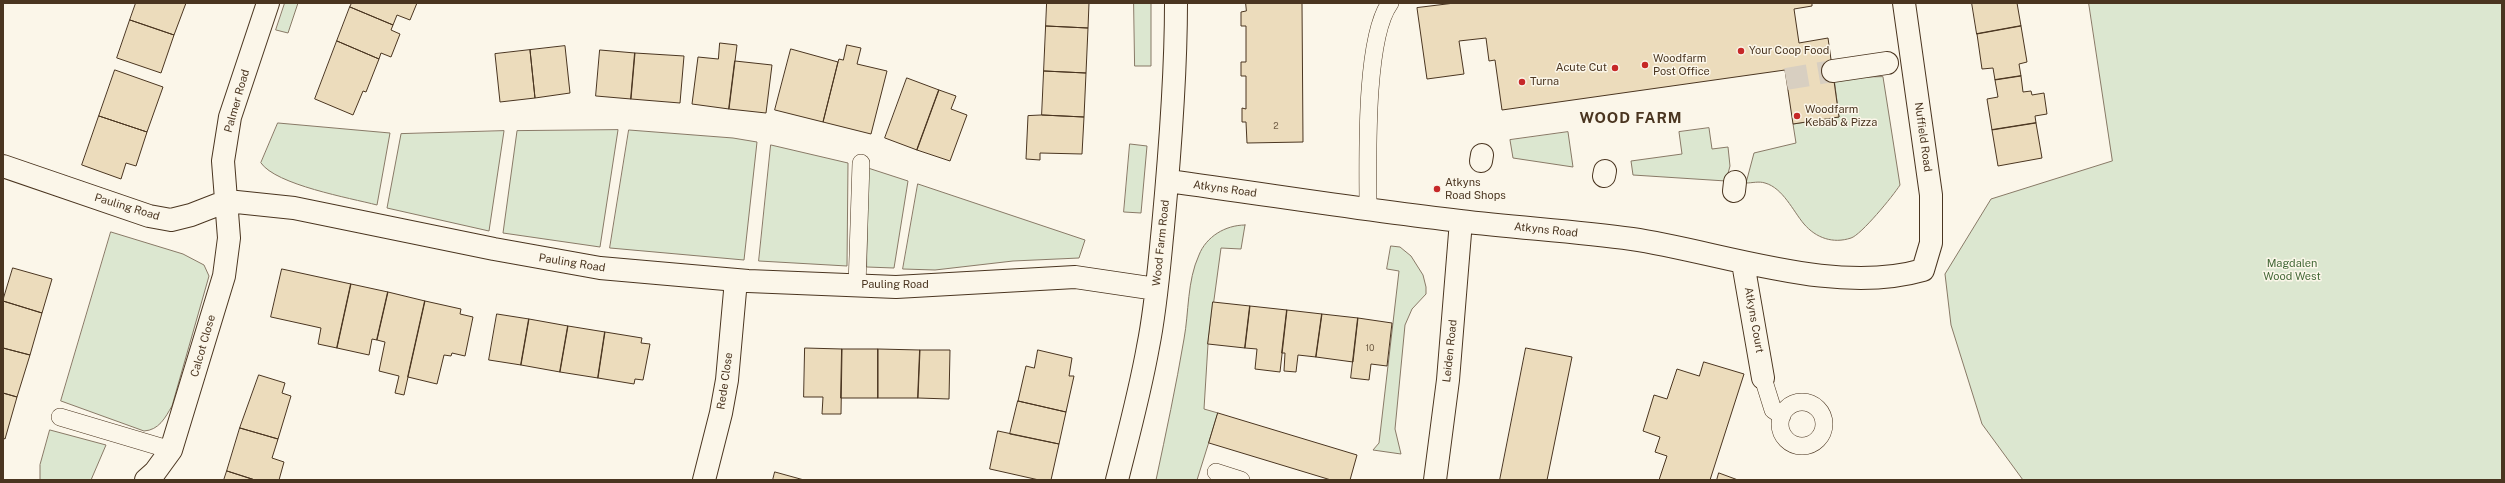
<!DOCTYPE html>
<style>
body{margin:0}
#map{position:relative;width:2505px;height:483px;overflow:hidden;background:#fbf6e9;font-family:"Public Sans",sans-serif}
canvas{display:block}
.frame{position:absolute;inset:0;border:4px solid #4a3520;pointer-events:none}
</style>
<div id="map">
<canvas width="2505" height="483"></canvas>
<div class="frame"></div>
</div>
<script>
const ctx = document.querySelector('canvas').getContext('2d');
ctx.lineJoin = 'round';
function fill(path, color) { ctx.fillStyle = color; ctx.fill(path, 'evenodd'); }
function strokePath(path, color, width, dash) { ctx.strokeStyle = color; ctx.lineWidth = width; ctx.lineCap = dash ? 'butt' : 'round'; ctx.setLineDash(dash || []); ctx.stroke(path); }
function label(font, color, halo, rows, align = 'center') {
  ctx.font = font + ' "Public Sans",sans-serif'; ctx.lineWidth = 3; ctx.setLineDash([]); ctx.textBaseline = 'middle'; ctx.strokeStyle = halo; ctx.fillStyle = color; for (const [text, x, y, turn = 0] of rows) {
    ctx.save(); ctx.translate(x, y); ctx.rotate((+turn || 0) * Math.PI / 180); ctx.textAlign = isNaN(turn) ? turn : align; if (halo) ctx.strokeText(text, 0, 0); ctx.fillText(text, 0, 0); ctx.restore();
  }
}
const green = new Path2D(`
 M285,3H298L288,33L276,30Z
 M1134,3H1151V66H1135Z
 M2089,3H2502V480H2023L1982,424L1951,325L1945,274L1991,199L2112,161Z
 M1883,77L1900,185C1893,196 1861,235 1851,238C1833,244 1816,238 1804,224C1793,211 1783,188 1765,183C1759,181 1752,183 1746,183L1754,153L1796,143L1793,124L1839,117L1834,78Z
 M278,123L390,133L377,205C350,198 276,185 261,163Z
 M1709,128L1712,149L1728,147L1730,166L1726,181L1633,175L1631,161L1682,154L1679,132Z
 M618,130L600,247L503,233L517,131Z
 M629,130L733,138L757,142L744,260L610,248Z
 M504,131L489,231L387,208L401,134Z
 M1568,132L1573,167L1513,158L1510,140Z
 M1130,144L1147,146L1141,213L1124,212Z
 M771,145L848,163L847,266L759,261Z
 M868,168L908,181L894,268L867,267Z
 M918,184L1085,240L1079,258L1013,261L935,270L903,269Z
 M1245,225L1241,249L1221,248L1208,344L1204,409L1218,413L1197,480H1156C1166,433 1176,386 1184,339C1189,312 1187,281 1199,255C1206,237 1225,225 1245,225Z
 M111,232L183,254L204,265L209,276L172,406C165,418 159,430 144,431L61,401Z
 M1391,246L1400,247L1411,256L1423,275L1426,287V294L1412,309L1405,325L1395,429L1401,454L1373,450L1379,443L1399,271L1387,269Z
 M50,430L106,445L91,480H40V465Z`);
fill(green, '#dce7d0');
strokePath(green, '#887966', 1);
const building = new Path2D(`
 M136,3H186L174,35L130,20Z
 M352,3H417L410,20L397,15L393,25L350,7Z
 M1047,3H1089L1088,28L1046,26Z
 M1246,3H1302L1303,142L1247,143L1246,122H1242V108L1246,109V76H1241V62H1246V26H1241V12L1246,11Z
 M1455,3H1812V6L1794,9L1799,43L1828,38L1839,117L1793,124L1785,70L1502,110L1495,60L1489,61L1486,38L1459,41L1464,74L1427,79L1417,8Z
 M1972,3H2017L2021,26L1977,34Z
 M350,7L393,25L391,30L400,34L391,57L381,53L379,59L337,41Z
 M130,20L174,35L161,73L117,58Z
 M1046,26L1088,28L1086,73L1044,71Z
 M2021,26L2027,62L2019,64L2021,76L1995,80L1993,68L1982,69L1977,34Z
 M337,41L379,59L366,92L363,91L353,115L315,99Z
 M720,43L737,45L729,109L692,104L698,57L718,59Z
 M847,45L861,48L857,64L887,71L871,134L823,122L838,62L839,59L843,60Z
 M565,46L570,93L535,98L530,50Z
 M791,49L838,62L823,122L775,110Z
 M530,50L535,98L500,102L495,54Z
 M600,50L635,53L631,99L596,96Z
 M635,53L684,56L680,103L631,99Z
 M735,61L772,65L766,113L729,109Z
 M115,70L163,87L147,132L99,116Z
 M1044,71L1086,73L1084,117L1042,115Z
 M2021,76L2023,92L2031,91L2032,95L2044,93L2047,114L2035,116L2036,123L1992,130L1987,99L1998,97L1995,80Z
 M907,78L939,90L917,150L885,138Z
 M939,90L956,96L951,109L967,115L950,161L917,150Z
 M1042,115L1084,117L1082,154L1040,153V160L1026,159L1028,116Z
 M99,116L147,132L136,166L126,163L121,179L82,165Z
 M2036,123L2042,158L1998,166L1992,130Z
 M13,268L52,279L42,313L3,301Z
 M282,269L351,284L337,348L318,344L321,328L271,317Z
 M351,284L388,292L377,340L372,339L369,355L337,348Z
 M388,292L425,301L404,395L395,393L399,376L379,371L385,342L377,340Z
 M3,301L42,313L30,355L3,348Z
 M425,301L461,309L460,314L473,317L465,356L452,353L451,356L444,355L437,384L408,377Z
 M1213,302L1250,306L1245,348L1208,344Z
 M1250,306L1287,310L1280,372L1255,369L1257,349L1245,348Z
 M1287,310L1322,314L1316,357L1298,355L1296,372L1284,371L1285,353H1282Z
 M497,314L529,319L521,365L489,360Z
 M1322,314L1358,318L1353,362L1316,357Z
 M1358,318L1392,323L1387,366L1371,364L1369,380L1351,378Z
 M529,319L568,326L560,372L521,365Z
 M568,326L605,332L598,378L560,372Z
 M605,332L642,338L641,343L650,344L643,380L635,379L634,384L598,378Z
 M3,348L30,355L17,397L3,393Z
 M805,348L842,349L841,414H822L823,397H804Z
 M1526,348L1572,357L1547,480H1500Z
 M842,349H878V398H841Z
 M878,349L920,350L918,398H878Z
 M920,350H950L949,399L918,398Z
 M1038,350L1072,358L1069,376H1074L1066,412L1018,401L1026,366L1034,368Z
 M1704,362L1744,374L1710,480H1659L1667,456L1655,452L1660,437L1643,431L1654,395L1667,399L1677,369L1699,376Z
 M259,375L285,383L282,393L291,396L278,439L240,428Z
 M3,393L17,397L5,439L3,438Z
 M1018,401L1066,412L1059,444L1010,434Z
 M1218,413L1357,455L1350,480H1331L1209,443Z
 M240,428L278,439L272,458L284,462L279,480H255L227,471Z
 M998,431L1059,444L1051,480H1039L990,469Z
 M227,471L255,480H224Z
 M775,472L804,480H773Z
 M1719,473L1738,480H1717Z`);
fill(building, '#ecdcbc');
strokePath(building, '#4a3520', 1);
strokePath(new Path2D(`
 M1786,79L1833,71`), '#d8cfc1', 22, [22, 11]);
const service = new Path2D(`
 M1368,209C1368,162 1364,39 1390,3
 M857,286L861,163
 M1763,378L1773,410L1782,416
 M1780 424a22 22 0 1 1 44 0a22 22 0 1 1-44 0Z
 M60,417L171,450
 M1216,472L1241,480`);
const pedestrian = new Path2D(`
 M1833,71L1887,63
 M1481,161L1482,155
 M1604,176L1605,171
 M1734,191L1735,182`);
const minor = new Path2D(`
 M3,166L149,216L171,220L191,215L227,201L294,208L494,249L600,268L748,281L896,287L1075,277L1156,289
 M1168,181C1265,194 1362,210 1460,221C1517,228 1575,231 1632,239C1721,252 1834,296 1923,270L1931,243V195L1904,3
 M1743,263L1763,378
 M146,480L155,472L171,450L224,276L229,238L223,161L230,117L268,3
 M704,480L721,413L727,380L736,280
 M1117,480C1128,436 1140,392 1148,347C1156,308 1159,267 1163,227C1170,152 1176,78 1176,3
 M1435,480L1448,380L1461,221`);
strokePath(service, '#4a3520', 18);
strokePath(pedestrian, '#4a3520', 24);
strokePath(minor, '#4a3520', 24);
strokePath(service, '#fbf6e9', 17);
strokePath(pedestrian, '#fbf6e9', 22);
strokePath(minor, '#fbf6e9', 22);
for (const [x, y, r, color] of [
 [1741,51,4,"#c62828"],
 [1645,65,4,"#c62828"],
 [1615,68,4,"#c62828"],
 [1522,82,4,"#c62828"],
 [1797,116,4,"#c62828"],
 [1437,189,4,"#c62828"]
]) { const dot = new Path2D(); dot.arc(x, y, r, 0, 2 * Math.PI); ctx.fillStyle = color; ctx.fill(dot); strokePath(dot, '#fbf6e9', 1.5); }
label('9px', '#725f47', null, [
 ["2",1276,126],
 ["10",1370,348]
]);
label('11px', '#4a3520', '#fbf6e9', [
 ["Your Coop Food",1749,51],
 ["Woodfarm",1653,59],
 ["Post Office",1653,72],
 ["Acute Cut",1607,68,"right"],
 ["Turna",1530,82],
 ["Woodfarm",1805,110],
 ["Kebab & Pizza",1805,123],
 ["Atkyns",1445,183],
 ["Road Shops",1445,196]
], 'left');
label('11px', '#4a3520', '#fbf6e9', [
 ["Palmer Road",237,101,-74],
 ["Nuffield Road",1923,137,82],
 ["Atkyns Road",1225,189,8],
 ["Pauling Road",127,207,17],
 ["Atkyns Road",1546,230,6],
 ["Wood Farm Road",1161,243,-84],
 ["Pauling Road",572,263,9],
 ["Pauling Road",895,285],
 ["Atkyns Court",1754,320,80],
 ["Calcot Close",203,346,-74],
 ["Leiden Road",1450,351,-84],
 ["Rede Close",725,381,-82]
]);
label('11px', '#436837', '#fbf6e9', [
 ["Magdalen",2292,264],
 ["Wood West",2292,277]
]);
ctx.letterSpacing = '1px';
label('bold 15px', '#4a3520', '#fbf6e9', [
 ["WOOD FARM",1631,118]
]);
ctx.letterSpacing = '0px';
</script>
